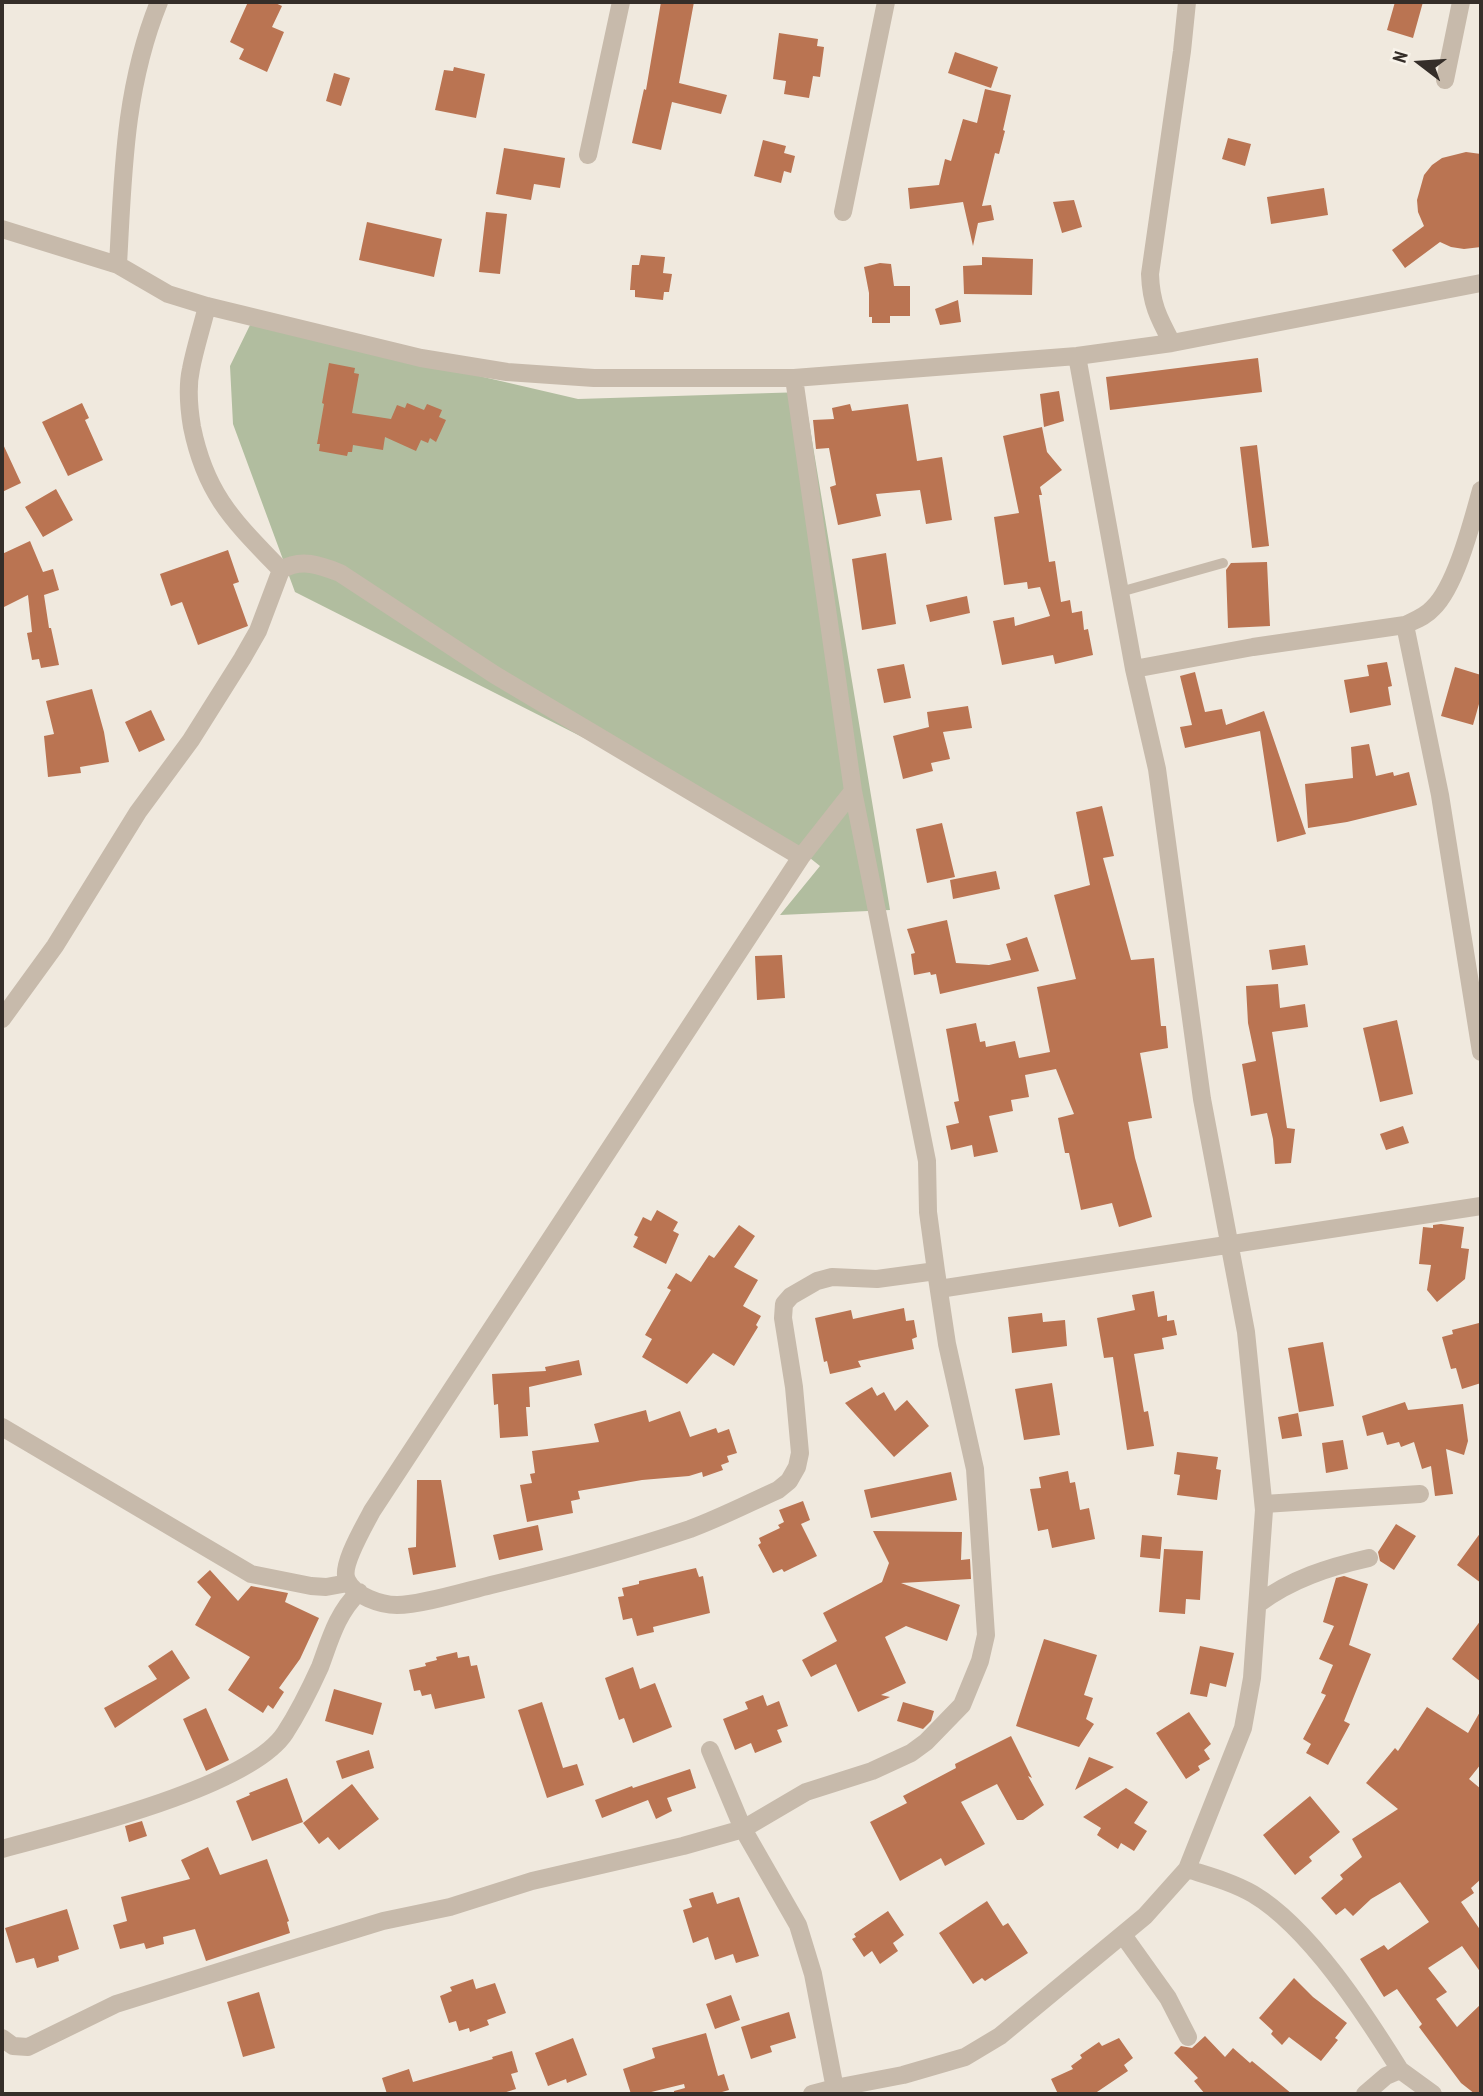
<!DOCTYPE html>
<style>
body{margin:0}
#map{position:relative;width:1483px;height:2096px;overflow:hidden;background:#f0e9de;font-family:"PT Sans Narrow",sans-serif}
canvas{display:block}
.frame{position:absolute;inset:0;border:4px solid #352e29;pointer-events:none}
.north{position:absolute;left:1385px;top:28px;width:70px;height:70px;-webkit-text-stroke:5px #f8f3ea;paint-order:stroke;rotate:287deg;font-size:19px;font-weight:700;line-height:28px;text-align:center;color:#352e29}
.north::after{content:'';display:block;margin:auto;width:24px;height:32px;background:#352e29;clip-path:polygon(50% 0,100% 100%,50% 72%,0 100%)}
</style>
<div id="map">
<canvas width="1483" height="2096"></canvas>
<div class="frame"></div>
<div class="north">N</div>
</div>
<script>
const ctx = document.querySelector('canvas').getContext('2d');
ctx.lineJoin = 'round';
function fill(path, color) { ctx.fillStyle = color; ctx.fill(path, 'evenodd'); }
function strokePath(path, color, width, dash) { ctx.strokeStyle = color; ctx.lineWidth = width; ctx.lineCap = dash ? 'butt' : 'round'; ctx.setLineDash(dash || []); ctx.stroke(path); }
fill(new Path2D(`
 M251,323L578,399L804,392L890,910L780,915L820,866L805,854L600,746L295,592L233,424L230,366Z`), '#b1bd9f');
fill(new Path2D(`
 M248,2H273L282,6L272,27L284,32L267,72L239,59L244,49L230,42Z
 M661,2H694L679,83L727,95L721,114L672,102L661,150L632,143L644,89L646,90Z
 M1395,2H1423L1413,38L1387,30Z
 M779,33L818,39L817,46L824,47L820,77L813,76L809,98L784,94L786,81L773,79Z
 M955,52L998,67L991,88L948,73Z
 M454,67L485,74L476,118L435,110L444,70L453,71Z
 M334,73L350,78L341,106L326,101Z
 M985,89L1011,95L1003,130L1005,131L999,154L995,153L982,206L991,205L994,220L978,223L973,246L963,202L910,209L908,188L939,185L945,159L951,161L963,119L977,123Z
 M1228,138L1251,144L1245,166L1222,159Z
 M763,140L786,146L784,153L795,156L791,173L784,171L781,183L754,176Z
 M504,148L565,158L560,188L534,184L531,200L496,194Z
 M1466,152L1481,154V247L1464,249L1451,247L1440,242L1405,268L1392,250L1424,226L1418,212L1417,200L1424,175L1432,165L1442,158Z
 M1324,188L1328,215L1271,224L1267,197Z
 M1074,200L1082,227L1062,233L1053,202Z
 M486,212L507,214L500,274L479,272Z
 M367,222L442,239L434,277L359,260Z
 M641,255L665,257L663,273L672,274L669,292H664L663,300L635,297V290H630L632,265H639Z
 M982,257L1033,259L1032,295L964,294L963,266L982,265Z
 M880,263L891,264L894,286H910V316H890V323H872V317H869V293L864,267Z
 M958,300L961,322L940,325L935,309Z
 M1258,358L1262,392L1110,410L1106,377Z
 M329,363L355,368L354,373L359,374L352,413L391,419L397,405L405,408L407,403L424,410L427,404L442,410L439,417L446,420L436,442L430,438L428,443L421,440L416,451L385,437L383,450L353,445L352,452H348L347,456L319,451L320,444H317L324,404L322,403Z
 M1059,391L1064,421L1044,427L1040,394Z
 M82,403L89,418L85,420L103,460L68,476L42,422Z
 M850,404L852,411L908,404L917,461L942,457L952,520L926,524L920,490L876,494L881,516L838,525L830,487L836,485L829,448L816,449L813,420L834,419L832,408Z
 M1042,427L1047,452L1062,470L1040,487L1042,495H1039L1049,562L1055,561L1061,602L1070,600L1072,613L1082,611L1084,630L1088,629L1093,655L1055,664L1053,655L1002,665L993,621L1014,617L1015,626L1050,616L1040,587L1028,589L1027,582L1004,585L994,517L1019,513L1003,436Z
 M2,442L21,483L2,492Z
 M1257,445L1269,546L1252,548L1240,447Z
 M56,489L73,520L43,537L25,507Z
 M30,541L43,572L53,569L59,590L44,595L49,628H51L59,665L41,668L39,659L32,660L27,633L32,632L28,595L2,608V554Z
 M228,550L239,582L233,584L248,626L198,645L182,602L171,606L160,574Z
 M886,553L896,624L862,630L852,559Z
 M1267,562L1270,626L1228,628L1226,570L1231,563Z
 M967,596L970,613L930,622L926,605Z
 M1387,662L1392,686L1388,687L1391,705L1350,713L1344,680L1369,676L1367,665Z
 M904,664L911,698L884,703L877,669Z
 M1455,667L1481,675V697L1473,725L1441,716Z
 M1195,672L1205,712L1222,709L1226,725L1264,711L1306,834L1277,842L1260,731L1185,748L1180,727L1192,725L1180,676Z
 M92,689L104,732L109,762L80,767L81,773L48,777L44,736L54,734L46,701Z
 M968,706L972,728L943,732L950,759L931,763L933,771L903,779L893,736L929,727L927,712Z
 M151,710L165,740L139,752L125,722Z
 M1369,744L1376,776L1393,772L1394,776L1409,772L1417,805L1347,822L1308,828L1305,784L1353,778L1351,747Z
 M1102,806L1114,856L1103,858L1131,960L1154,958L1161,1026H1166L1168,1048L1140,1053L1152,1118L1128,1122L1135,1158L1152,1217L1119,1227L1112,1203L1081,1210L1069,1153H1065L1058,1118L1074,1114L1056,1069L1025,1075L1029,1097L1011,1100L1013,1111L989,1116L998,1152L974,1157L972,1145L951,1150L946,1126L959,1123L954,1102L959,1101L946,1029L976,1023L980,1042L985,1041L986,1047L1015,1041L1019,1058L1050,1052L1037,987L1076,979L1054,895L1090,885L1076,812Z
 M942,823L955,877L927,883L916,829Z
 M996,871L1000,889L953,899L950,880Z
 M947,920L956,963L989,965L1011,960L1006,944L1027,937L1039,971L940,994L936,974L931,975L930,972L914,975L911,954L915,953L907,929Z
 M1305,945L1308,965L1272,970L1269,950Z
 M782,955L785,998L757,1000L755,956Z
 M1278,984L1280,1008L1305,1004L1308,1027L1272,1032L1287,1128L1295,1129L1291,1163L1275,1164L1273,1139L1267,1113L1251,1116L1242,1064L1256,1061L1248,1023L1246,986Z
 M1397,1020L1413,1094L1380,1102L1363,1028Z
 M1403,1126L1409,1143L1386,1150L1380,1134Z
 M657,1210L678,1222L673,1231L679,1234L666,1264L633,1247L638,1237L634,1235L643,1217L651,1221Z
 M1441,1224L1464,1227L1461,1248L1469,1249L1465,1279L1437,1302L1427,1290L1431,1265L1419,1264L1423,1227L1433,1228V1225Z
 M739,1225L755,1236L734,1267L758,1280L743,1306L761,1316L756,1325L758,1327L734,1366L713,1353L687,1384L642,1357L652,1339L645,1335L671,1290L667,1288L676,1273L691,1282L709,1255L714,1258Z
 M1154,1291L1158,1317L1167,1315V1321L1174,1320L1177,1335L1162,1338L1164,1349L1134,1354L1144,1412L1148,1411L1154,1446L1127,1450L1113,1357L1104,1358L1097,1318L1135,1310L1132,1295Z
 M904,1308L906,1321L914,1320L917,1337L912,1339L914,1349L858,1361L861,1367L830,1374L827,1361L824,1362L815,1318L851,1310L853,1319Z
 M1042,1313L1043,1322L1065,1320L1067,1346L1012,1353L1008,1317Z
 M1479,1323L1481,1331V1383L1462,1389L1456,1368L1451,1369L1442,1337L1453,1334L1452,1330Z
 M1323,1342L1334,1406L1299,1412L1288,1348Z
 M579,1360L582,1375L529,1387L530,1407H526L528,1436L500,1438L498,1404L494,1405L492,1374L546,1371L545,1367Z
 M1052,1383L1060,1435L1024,1440L1015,1389Z
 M872,1387L877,1396L884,1392L895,1411L907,1400L929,1426L894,1457L845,1403Z
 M1405,1402L1408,1410L1463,1404L1468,1441L1464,1455L1446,1449L1453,1494L1435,1496L1431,1466L1422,1469L1414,1442L1401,1447L1399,1442L1387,1445L1383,1432L1367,1436L1362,1416Z
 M646,1410L649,1422L680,1411L690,1437L716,1428L718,1433L729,1429L737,1453L727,1456L729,1462L721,1465L723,1470L703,1477L702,1472L689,1476L642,1480L578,1491L580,1499L571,1501L573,1513L527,1522L520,1485L532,1483L530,1474L535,1473L532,1451L599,1442L594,1424Z
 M1298,1413L1302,1436L1282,1439L1278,1417Z
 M1343,1440L1348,1469L1326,1473L1322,1443Z
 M1177,1452L1218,1457L1216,1469L1221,1470L1217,1500L1177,1495L1180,1475L1174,1474Z
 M1068,1471L1070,1483L1075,1482L1080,1510L1089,1508L1095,1539L1052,1548L1048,1529L1038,1531L1030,1489L1041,1488L1039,1477Z
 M951,1472L957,1500L871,1518L864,1490Z
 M417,1480H441L456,1567L413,1575L408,1548L416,1547Z
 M803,1501L810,1520L801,1524L817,1556L784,1572L782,1569L773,1573L758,1545L761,1543L759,1538L780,1528L778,1525L784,1522L779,1510Z
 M1396,1524L1416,1536L1394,1570L1380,1561L1378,1552Z
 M538,1525L543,1550L499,1560L493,1535Z
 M873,1531L962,1532L961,1560L970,1559L971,1579L901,1583L960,1605L947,1641L906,1626L885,1637L906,1683L881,1695L890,1697L858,1712L836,1664L811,1677L802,1660L837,1641L823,1613L882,1582L889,1563Z
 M1481,1532V1583L1457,1565Z
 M1142,1535L1162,1537L1160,1559L1140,1557Z
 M1164,1549L1203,1551L1200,1600L1186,1599L1185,1614L1159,1612Z
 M696,1568L699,1577L703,1576L710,1613L653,1627L654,1632L637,1636L632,1618L623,1620L618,1597L624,1596L622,1588L639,1584V1581Z
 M210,1570L238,1601L251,1586L288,1593L285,1602L319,1618L300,1659L279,1688L284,1692L273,1709L268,1705L263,1713L228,1690L250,1657L195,1625L211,1597L197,1582Z
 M1344,1576L1368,1584L1349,1645L1371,1654L1344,1721L1350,1724L1328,1765L1306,1753L1311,1744L1303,1739L1326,1695L1321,1693L1333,1665L1319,1659L1334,1626L1323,1622L1336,1578Z
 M1481,1620V1682L1452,1659Z
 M1044,1639L1097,1655L1084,1695L1093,1698L1086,1719L1094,1724L1079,1747L1016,1726Z
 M1200,1646L1234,1653L1226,1687L1210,1683L1207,1697L1190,1694Z
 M172,1650L190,1678L115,1728L104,1708L157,1679L148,1666Z
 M457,1652L458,1658L469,1656L471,1666L477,1665L485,1698L435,1709L431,1694L422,1696L420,1690L414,1691L409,1670L426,1666L425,1663L437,1660L436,1657Z
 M633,1667L640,1689L655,1683L672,1727L633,1743L624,1718L619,1720L605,1678Z
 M334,1689L382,1703L373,1735L325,1721Z
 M763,1695L767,1706L779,1701L788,1726L777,1730L782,1742L755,1753L751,1743L735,1750L723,1719L748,1709L745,1702Z
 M542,1702L563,1768L577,1764L584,1785L547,1798L518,1710Z
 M903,1702L934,1711L931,1721L923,1729L897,1721Z
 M1427,1707L1468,1733L1481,1710V1764L1469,1779L1481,1789V1879L1471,1888L1474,1893L1461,1902L1481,1931V1973L1462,1946L1428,1968L1447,1992L1436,1999L1457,2027L1481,2004V2094H1475L1461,2083L1419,2027L1422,2024L1397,1989L1384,1997L1360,1959L1384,1945L1388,1950L1429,1922L1400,1882L1371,1899L1353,1916L1345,1908L1336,1915L1321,1898L1343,1879L1340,1875L1362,1857L1352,1839L1398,1809L1366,1783L1395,1748L1398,1751Z
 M206,1708L229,1760L206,1771L183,1719Z
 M1189,1712L1211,1744L1204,1750L1210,1759L1198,1766L1200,1770L1186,1779L1156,1733Z
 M1011,1736L1032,1778L1028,1776L1044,1805L1023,1820H1017L997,1784L961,1802L985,1844L945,1866L941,1858L900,1881L870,1822L907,1803L903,1796L956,1768L955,1764Z
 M369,1750L374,1768L342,1779L336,1761Z
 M1089,1757L1114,1767L1075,1790Z
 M690,1769L696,1788L667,1798L672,1811L656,1819L648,1800L602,1818L595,1800L632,1786L633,1788Z
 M287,1778L303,1822L252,1841L236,1801L250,1795L249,1793Z
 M352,1784L379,1819L339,1850L328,1837L319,1844L303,1823Z
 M1126,1788L1148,1802L1134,1823L1147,1831L1134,1851L1121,1843L1118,1849L1097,1835L1101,1828L1083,1817Z
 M1310,1796L1340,1832L1309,1857L1312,1861L1295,1875L1263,1835Z
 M142,1821L147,1836L129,1842L125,1826Z
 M208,1847L220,1875L267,1859L289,1921L287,1922L290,1933L206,1961L195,1929L163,1937L164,1944L146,1949L144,1943L120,1949L113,1925L127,1921L121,1897L190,1879L181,1860Z
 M713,1892L717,1904L739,1897L759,1956L736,1963L733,1954L715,1960L708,1937L693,1943L683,1910L692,1907L689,1899Z
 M987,1901L1003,1926L1008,1923L1028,1953L985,1981L982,1978L973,1984L939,1933Z
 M67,1909L79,1949L58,1956L59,1961L37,1968L34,1958L16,1963L5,1928Z
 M888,1911L904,1935L893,1943L898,1951L880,1964L872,1951L864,1957L852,1939L856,1937L854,1934Z
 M1294,1978L1313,1997L1347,2023L1335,2038L1338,2040L1321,2061L1289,2037L1282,2045L1271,2034L1273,2031L1259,2018Z
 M473,1979L476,1989L495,1983L506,2013L487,2020L489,2025L470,2032L469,2028L459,2031L456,2021L449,2023L440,1996L452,1991L450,1987Z
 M259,1992L275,2048L243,2057L227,2002Z
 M731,1995L740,2020L715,2029L706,2004Z
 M789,2012L796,2038L770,2046L772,2052L751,2059L741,2027Z
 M706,2033L718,2076L724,2074L729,2090L722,2092L723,2094H674V2091L685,2088L684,2084L643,2094H631L623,2069L655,2058L652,2048Z
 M1205,2036L1225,2057L1233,2048L1250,2063L1252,2061L1292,2094H1205L1194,2081L1198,2078L1174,2053L1181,2046L1192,2048Z
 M573,2038L587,2075L567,2083L566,2079L548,2086L535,2053Z
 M1119,2038L1133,2058L1124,2065L1128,2071L1094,2094H1058L1051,2079L1073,2069L1071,2066L1082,2058L1080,2055L1099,2042L1102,2046Z
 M512,2051L518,2072L511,2074L516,2089L500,2094H387L382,2078L409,2069L413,2082L493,2059L492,2057Z`), '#ba7452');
strokePath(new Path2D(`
 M1120,592L1223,563`), '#c7baab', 10);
strokePath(new Path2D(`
 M1445,80L1461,2
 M588,155L621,2
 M843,212L886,2
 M2,229L118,265L168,294L207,306L421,358L507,372L594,378H794L1077,356L1172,343L1481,283
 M118,265C123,174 124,88 159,2
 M207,306C202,327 195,348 191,369C187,387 189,409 192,427C206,496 235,522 281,570
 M1172,343C1158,317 1151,303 1150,274L1182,51L1187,2
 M1405,625L1440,795L1481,1052
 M1134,669L1253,647L1405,625C1415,620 1425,617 1433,608C1456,586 1472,522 1481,490
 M853,791L801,857L372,1511C365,1525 340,1566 347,1580C354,1596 381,1605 397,1605C422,1605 466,1591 491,1585C558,1569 625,1551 690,1529C720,1518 749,1503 778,1490L789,1481L797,1467L800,1453L794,1387L783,1318L784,1304L791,1296L817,1281L832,1277L877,1279L936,1271
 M2,1019L55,946L138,812L191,740L242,659L258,631L281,570C301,558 320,565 340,573L495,675L801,857
 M939,1289L1481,1206
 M2,1427L251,1574L311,1586L326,1587L348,1583
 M1264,1504L1420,1494
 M1258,1604C1291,1579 1329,1567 1369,1558
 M710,1750L743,1829L798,1925L813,1974L836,2094
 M2,1849C67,1831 249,1788 285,1733C298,1713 310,1689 320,1667C330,1640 337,1613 359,1592
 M1187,1869C1209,1876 1232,1882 1253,1894C1310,1928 1365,2014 1400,2070
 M1123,1935L1168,1998L1188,2037
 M2,2038L13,2046L28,2047L116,2004L266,1957L383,1921L450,1907L532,1881L683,1846L743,1829L806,1792L872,1771L911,1753L926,1742L962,1705L980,1661L986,1635L975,1469L947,1344L936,1271L928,1212L927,1161L853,791L794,378
 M812,2094L835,2088L903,2075L965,2057L1000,2036L1145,1916L1187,1869L1243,1728L1252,1678L1264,1510L1246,1332L1202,1099L1157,769L1134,669L1077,356
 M1365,2094L1386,2076L1400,2070L1433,2094`), '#c7baab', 18);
</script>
